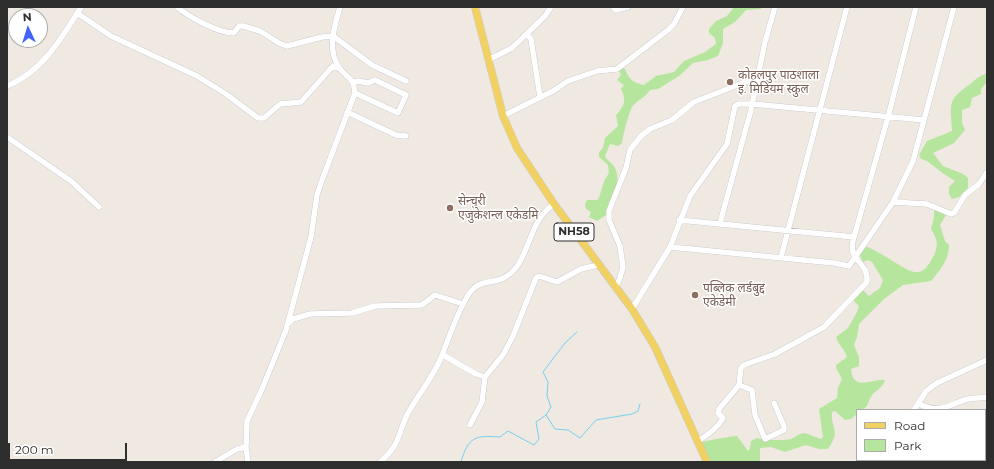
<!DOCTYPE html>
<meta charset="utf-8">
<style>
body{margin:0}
#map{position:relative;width:994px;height:469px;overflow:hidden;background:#efe9e1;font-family:Montserrat,sans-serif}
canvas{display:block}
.frame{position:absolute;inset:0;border:8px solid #2e2e2e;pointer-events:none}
.legend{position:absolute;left:856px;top:409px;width:130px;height:52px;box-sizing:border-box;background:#fff;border:1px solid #ababab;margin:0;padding:5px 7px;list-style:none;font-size:12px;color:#2e2e2e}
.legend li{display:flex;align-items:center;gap:8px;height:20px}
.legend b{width:20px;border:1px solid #ababab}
.north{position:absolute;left:8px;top:8px;width:40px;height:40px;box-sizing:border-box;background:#fff;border:1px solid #ababab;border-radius:50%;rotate:356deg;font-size:11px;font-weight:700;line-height:16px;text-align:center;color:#2e2e2e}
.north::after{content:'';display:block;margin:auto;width:14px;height:18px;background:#4264fb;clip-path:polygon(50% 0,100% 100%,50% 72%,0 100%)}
.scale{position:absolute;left:8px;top:443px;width:119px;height:18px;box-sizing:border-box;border:2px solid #2e2e2e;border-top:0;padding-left:5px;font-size:12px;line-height:14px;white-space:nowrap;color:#2e2e2e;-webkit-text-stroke:3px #fff;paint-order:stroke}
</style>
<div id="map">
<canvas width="994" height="469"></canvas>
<div class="frame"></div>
<ul class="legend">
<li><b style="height:5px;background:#f2d163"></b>Road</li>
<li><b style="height:11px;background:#b6e59e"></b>Park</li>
</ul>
<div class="north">N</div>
<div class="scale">200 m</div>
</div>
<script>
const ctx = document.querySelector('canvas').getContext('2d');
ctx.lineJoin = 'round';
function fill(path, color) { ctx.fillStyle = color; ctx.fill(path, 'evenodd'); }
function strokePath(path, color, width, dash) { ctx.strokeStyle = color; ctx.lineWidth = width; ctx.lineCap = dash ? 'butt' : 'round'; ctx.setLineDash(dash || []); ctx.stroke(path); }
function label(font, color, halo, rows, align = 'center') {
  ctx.font = font + ' Montserrat,"Noto Sans Devanagari",sans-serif'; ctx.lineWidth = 3; ctx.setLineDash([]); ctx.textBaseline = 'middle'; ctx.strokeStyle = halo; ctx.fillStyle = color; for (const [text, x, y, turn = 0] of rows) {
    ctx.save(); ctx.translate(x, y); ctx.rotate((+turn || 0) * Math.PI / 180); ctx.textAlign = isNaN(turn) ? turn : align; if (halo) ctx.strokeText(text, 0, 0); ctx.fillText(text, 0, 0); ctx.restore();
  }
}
fill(new Path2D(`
 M734,7H762L761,9L746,10L735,22L723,29V43L718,56L708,60L693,63L679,76L658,89L650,90C646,97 636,101 632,107C628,115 623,136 622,143L618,146L610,144L605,156C607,161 612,162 615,168C623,185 609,198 606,215L597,221L589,217L591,212L586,209L585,204L587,200H597L599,198L604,181L609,173L608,165L599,157V152L603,148L605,138L618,126L616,115C624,107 627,100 621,89L624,85L617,80L621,75L619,70L622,68L625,69C629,79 633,83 644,85L656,76L674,72L684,61L705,52L716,44L715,38L709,33V29L716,21L727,16Z
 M987,73V82L981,89V94L972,98L970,107L962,110V123L965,130L954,143L933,153L943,166L963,174L968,178V188L959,197L952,199L949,194V187L955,181L944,174L927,161L921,159L919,155L927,141L952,131C951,105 946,101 969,85C975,80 979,76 987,73Z
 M934,208L946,215L940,225L945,241L949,245C949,260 940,270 931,281L903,285L884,299L859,324L857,337L854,345L859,357V366L851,369C853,393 874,378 885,380C882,389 877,389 872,395C867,402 869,410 857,410V414L851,419L845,420L835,411L832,412C830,429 842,429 828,449H819L806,445L785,452L771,447L760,448V462H709L700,443C703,441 733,436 737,436L748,451L750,449L751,441L757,438C762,440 785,441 791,439C796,437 799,433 805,433L821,439L823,437L819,409L837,398L838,388L842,379L836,368V365L847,357C845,349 838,345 836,337L848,328L857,312L859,306L853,300L863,290L869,296L880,288L883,280L872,262L868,260L863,262L860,255L866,247H868C878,252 887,257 896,263C915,275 923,278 934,255C939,245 937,238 931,229L934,217Z`), '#b6e59e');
strokePath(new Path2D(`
 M546,415L555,429L568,430L580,438L596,420L632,414L638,411L640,404
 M461,462C468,437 475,435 500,437L508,431L534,445L539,439L536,422L546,415L551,407L547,396L548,382L543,372L565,343L577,332`), '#75cff0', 1);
const minor = new Path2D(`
 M177,7C189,17 218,33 234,33L239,26H243L260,31L279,43L287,46L322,37L333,36L372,65L406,81
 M613,7L616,10L628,7
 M77,13L111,36L197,76L226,94L258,118H264L280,104L301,102L333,66L340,69
 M527,34L531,39L540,97
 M488,60L512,48L545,16L551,7
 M353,82L358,81L368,83L375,80L406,95L398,113L355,93
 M7,86C42,72 62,38 81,7
 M347,112L396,135L406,136
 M503,116L553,91L568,81L597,71L617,69L668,30L674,24L683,7
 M7,137L71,181L99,207
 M893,202L927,204L951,214L954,213L965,195L979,184L987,172
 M679,220L854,237C846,263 869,260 867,282L824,327L775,354L744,365L741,368L739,385L719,409L718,413L723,418C717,429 707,435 698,441
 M720,223L751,110L765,42L775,7
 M854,237L888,117L916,7
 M670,247L834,263L849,266L893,202L913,161L924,120
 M781,257L847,7
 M616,287L620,278L623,267L620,246L609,220V211L626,168L630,150L641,136L650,129L672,120L694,102L758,77
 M632,309L670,247L690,196L727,144L735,106L739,104H752L924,120L954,7
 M287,325L293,319L310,314L352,313L375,306L422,305L435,295L463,304
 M443,355L476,374L485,377
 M739,385L752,390L755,415L765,439L784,430V426L774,403
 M919,404C941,415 949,404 968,399C974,398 981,398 987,397
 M914,410L926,391L937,383L987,360
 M470,425L482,402L485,377L503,355L513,336L536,278L539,276L557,282L581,269L598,265
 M985,453L987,454
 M215,462L237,449L246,447
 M248,462L246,447L247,421L262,389L286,330L311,237L317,195L322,180L355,93C353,77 351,81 341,70C326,52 334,27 340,7
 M380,462C401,444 397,435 408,413C419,393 435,375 443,353C449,337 461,302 472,290C484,276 501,289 518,265C532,243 531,220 554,204
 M872,462L874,460`);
const major = new Path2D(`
 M475,7L503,116L517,148L554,204L632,309L655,347L707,462`);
strokePath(minor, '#b4b7c1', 6);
strokePath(major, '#c9c9c9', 8);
strokePath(minor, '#fff', 5.5);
strokePath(major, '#f2d163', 7);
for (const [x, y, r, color] of [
 [730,82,4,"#8d6e63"],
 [450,208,4,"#8d6e63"],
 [695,295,4,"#8d6e63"]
]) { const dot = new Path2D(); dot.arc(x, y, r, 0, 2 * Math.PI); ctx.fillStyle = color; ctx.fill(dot); strokePath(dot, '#fff', 1.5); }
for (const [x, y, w] of [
 [574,232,40]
]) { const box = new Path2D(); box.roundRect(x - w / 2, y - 9, w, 18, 3); ctx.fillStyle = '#fff'; ctx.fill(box); strokePath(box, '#2e2e2e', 1); }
label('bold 11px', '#2e2e2e', null, [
 ["NH58",574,232]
]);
label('12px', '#785e54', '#fff', [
 ["कोहलपुर पाठशाला",738,75],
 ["इ. मिडियम स्कुल",738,89],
 ["सेन्चुरी",458,201],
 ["एजुकेशन्ल एकेडमि",458,215],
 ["पब्लिक लर्डबुद्द",703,288],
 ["एकेडेमी",703,302]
], 'left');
</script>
